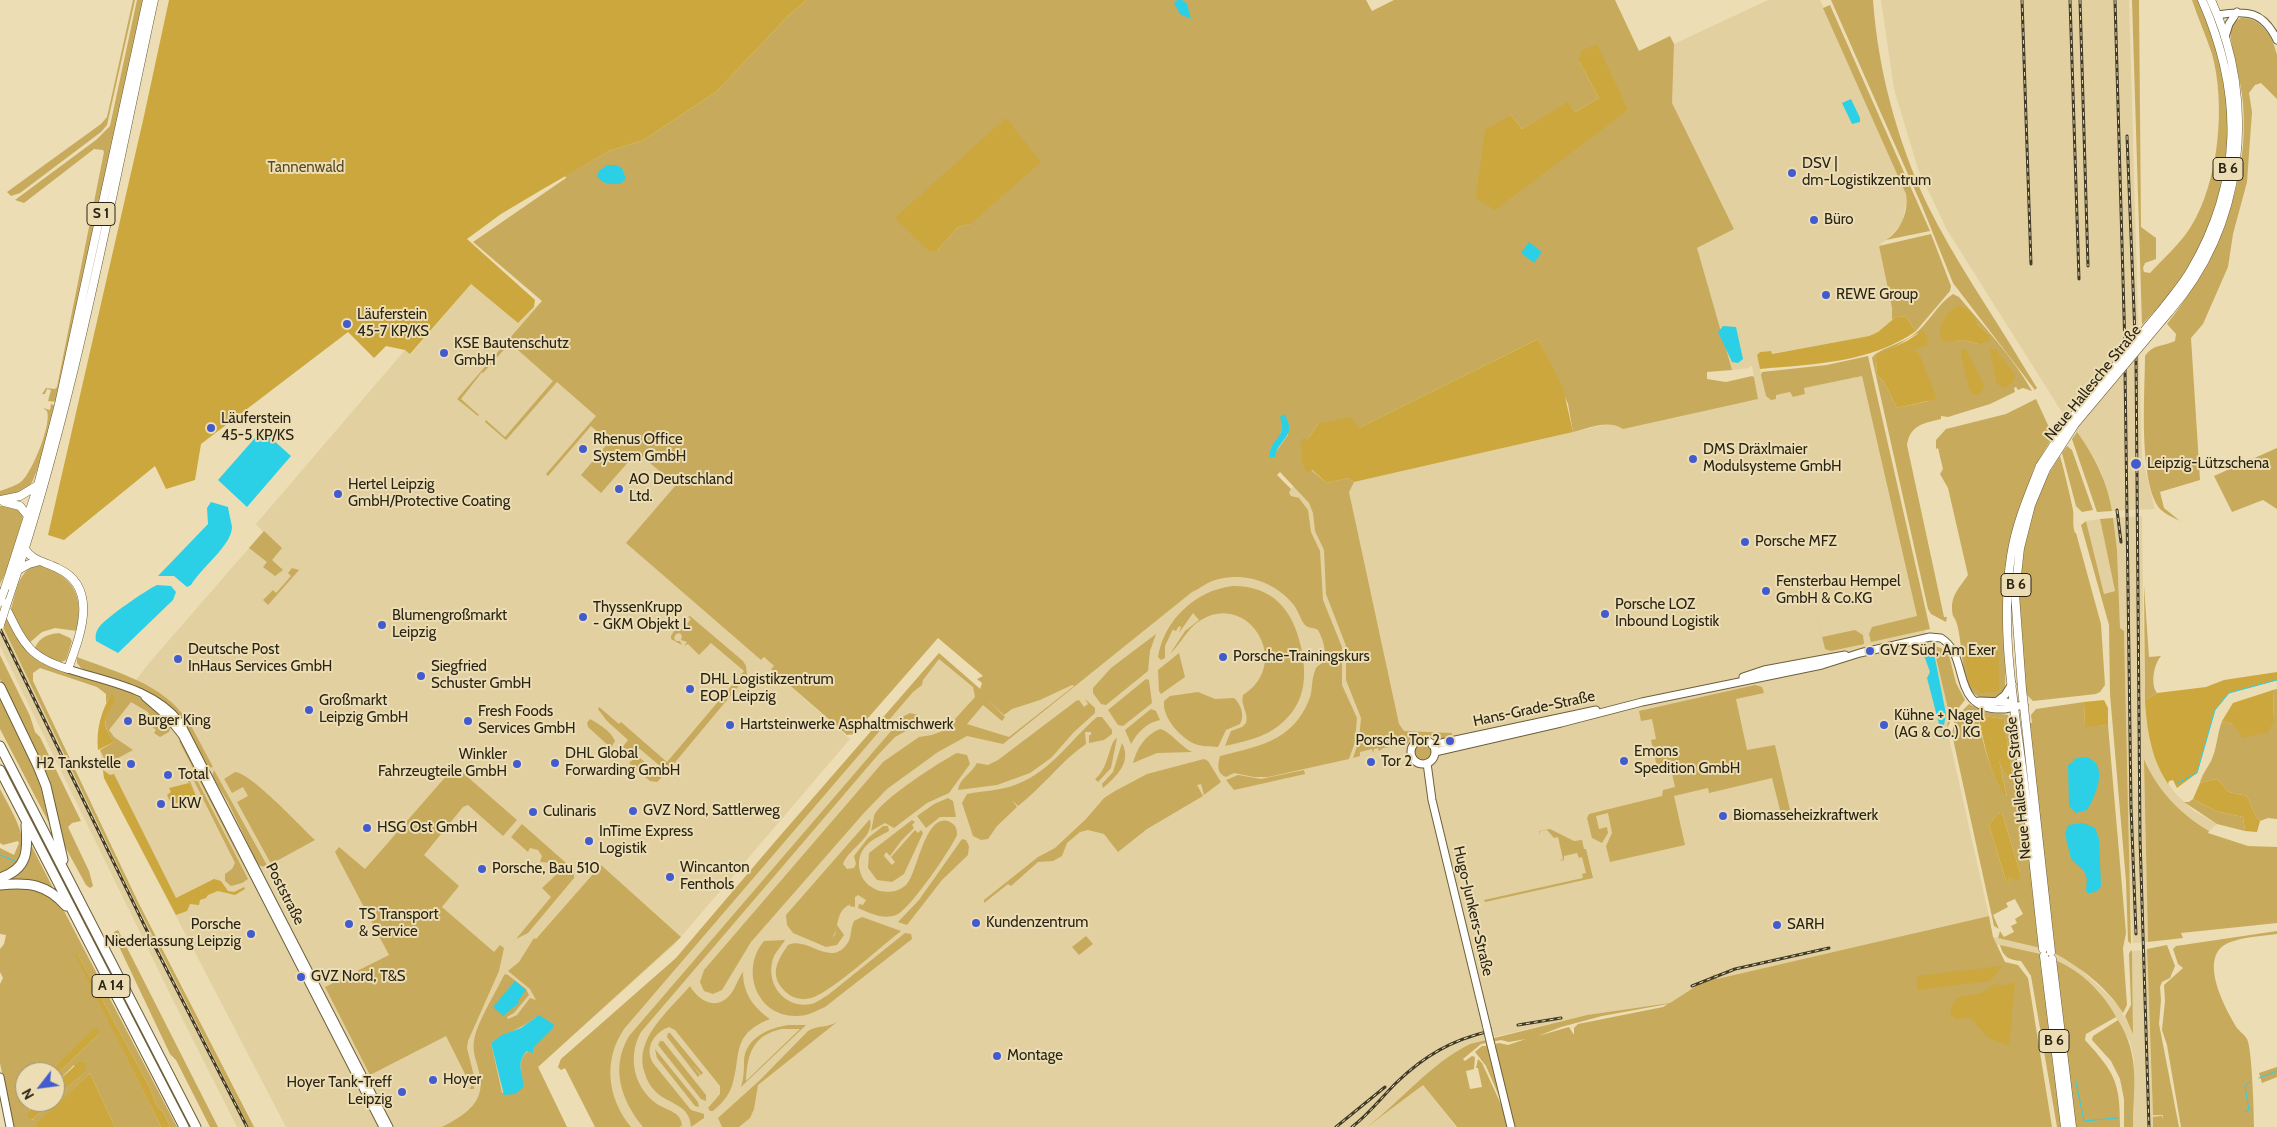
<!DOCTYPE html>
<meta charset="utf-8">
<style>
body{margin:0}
#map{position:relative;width:2277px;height:1127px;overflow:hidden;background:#ecddb4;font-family:Cabin,sans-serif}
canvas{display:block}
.north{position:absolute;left:15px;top:1062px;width:50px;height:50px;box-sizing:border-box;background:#ecddb4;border:1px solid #9e9374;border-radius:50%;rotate:240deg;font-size:14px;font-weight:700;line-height:20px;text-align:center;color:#292414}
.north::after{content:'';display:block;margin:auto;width:18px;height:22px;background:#425ccf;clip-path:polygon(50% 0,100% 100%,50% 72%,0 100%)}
</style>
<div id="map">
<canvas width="2277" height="1127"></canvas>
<div class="north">N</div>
</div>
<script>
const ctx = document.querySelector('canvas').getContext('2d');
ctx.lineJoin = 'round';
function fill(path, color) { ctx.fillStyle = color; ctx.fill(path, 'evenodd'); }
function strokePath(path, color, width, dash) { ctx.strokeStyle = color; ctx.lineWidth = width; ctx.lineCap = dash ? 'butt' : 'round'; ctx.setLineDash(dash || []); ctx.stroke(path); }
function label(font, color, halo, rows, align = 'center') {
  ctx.font = font + ' Cabin,sans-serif'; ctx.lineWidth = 4; ctx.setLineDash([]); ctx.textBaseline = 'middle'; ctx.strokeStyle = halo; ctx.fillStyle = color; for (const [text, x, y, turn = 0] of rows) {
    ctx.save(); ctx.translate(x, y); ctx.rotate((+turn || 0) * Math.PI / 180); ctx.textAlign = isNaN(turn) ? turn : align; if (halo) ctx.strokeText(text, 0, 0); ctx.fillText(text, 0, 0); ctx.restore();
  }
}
fill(new Path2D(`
 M1768,0H1820L1903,184L1907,198L1902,223L1889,238L1879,245L1892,308V320L1890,323L1878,332L1869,336L1771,354L1770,351L1760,352L1757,355L1766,396L1791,392L1794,397L1805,394L1804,388L1862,376L1917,616L1933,645L1949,713L1947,729L1989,916L1914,933L1967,931L2036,946L2057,955L2079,968L2107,994L2119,1007L2133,1033L2132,951L2147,950L2153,1115H2163V1127H2133L2134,1059L2130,1042L2103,996L2092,984L2059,962L2038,953L1999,945L1949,943L1671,1003L1587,1015L1485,1039L1423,1085L1456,1127H595L565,1068L561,1070L558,1067L561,1059L676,958L773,844L939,653L1002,707L1237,540L1311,470L1327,483L1348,478L1354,482L1608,424H1617L1758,399L1752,366H1749L1750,368L1732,370L1711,325L1697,248L1734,229L1671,103L1674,44Z
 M1881,0H2129L2142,458L2155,509L2112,511L2102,474L2095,459L2065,417L1947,230L1918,169L1910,142L1894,89Z
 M471,284L518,323L542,301L633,378L761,660L764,657L774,666L771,669L850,739L674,945L538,1067L567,1127H286L104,778L100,750L114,742L108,733V726L126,693L150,662L263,532L256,524L405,350L411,354Z
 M2142,516L2144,680L2150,744L2162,775L2176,794L2194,811L2217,824L2209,831L2184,814L2167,798L2154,779L2145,760L2148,942L2133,943L2127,840L2124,631L2120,628L2117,550L2113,518Z
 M2100,519L2115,591L2104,594L2086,521Z
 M0,621L28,680L33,681L138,902L254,1127H237L173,1000L0,646Z`), '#e2d0a0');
fill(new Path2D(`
 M133,0H135L107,125L101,132L20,193L11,196L7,192L101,124L107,117Z
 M137,0H144L57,402L48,401L51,390L47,389L45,394H42L46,388L55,389L57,387L104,152L103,150L94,149L24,203L15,200L96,140L110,126Z
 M806,0H1177L1187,11L1188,8L1182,0H1366L1372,11L1394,0H1615L1639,51L1670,36L1674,44L1672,103L1734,229L1697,248L1732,370L1707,372V379L1726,382L1752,376L1754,377L1758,399L1623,429C1609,419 1589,428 1573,432L1568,404L1538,339L1359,428L1318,424L1308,439L1311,470L1327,483L1348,478L1354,482L1349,492L1399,724L1404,731L1452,733V735C1447,737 1440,740 1436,738C1421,734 1417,731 1406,745L1383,748L1379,751L1378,748L1374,749L1373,753L1372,749L1360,752V756L1353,758L1359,740L1361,718L1346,680V646L1326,594L1324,550L1315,531L1313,513L1309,503L1280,472L1277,475L1291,489L1289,493L1291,496L1299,498L1308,510L1311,532L1320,551L1323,600L1342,647V685L1357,718L1355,742L1349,759L1268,777H1254L1234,773L1226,777C1216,773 1218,764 1220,756C1258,746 1292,742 1309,700C1313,691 1311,680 1315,671C1316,666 1319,666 1322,663C1329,655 1322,637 1318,630C1313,627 1308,629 1304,624C1300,618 1298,610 1293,604C1273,580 1241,571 1212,581C1205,584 1199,589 1192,592L1003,744L967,736L938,752L887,789L863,814L751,942L722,990L713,994L704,991L700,982L704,970L883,762L919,737L932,735L945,730L975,697L973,687L939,659L923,680L922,685L913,692L624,1029C603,1060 607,1098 631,1127H595L565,1068L561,1070L558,1067L561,1059L676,958L773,844L939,653L980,689L982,683L977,679L983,676L938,638L854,734L847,735L771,669L774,666L764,657L761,660L626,543L676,485L637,452L601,493L581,475L609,442L591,426L548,476L546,474L596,416L557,382L506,440L485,422L486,420L505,437L553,381L510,343L483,373L482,372L461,399L479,415L478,416L457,399L542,301L473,242L566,178L565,176L609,151L644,140L716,92L788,16ZM1579,61L1628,110L1476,197L1511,115L1522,129L1568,103L1575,112L1599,98ZM1006,118L970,224L958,227L937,251ZM1283,425L1288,435L1275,453L1270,450L1279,438ZM1072,685L1074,686L1009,737L967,724L983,705L1002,721L1005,717L988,700L1004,715L1012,709L1040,700Z
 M1831,0H1873C1878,70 1897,140 1927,204C1955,261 1992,313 2024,367L2037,388L2035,390L1953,283L1922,206Z
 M2132,0H2139L2141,227L2156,238V259L2145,263L2143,268L2144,272L2150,273C2163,259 2180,244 2190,228C2219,183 2226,104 2212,54C2206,36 2198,18 2192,0H2198C2208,23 2218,47 2223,72C2236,140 2222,216 2184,275C2172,293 2156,309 2142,325Z
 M1830,5L1930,231L1886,240C1901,231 1909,211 1906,194L1823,8Z
 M2241,18C2261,17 2273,37 2277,55C2277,68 2277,85 2277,99L2261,83L2255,85L2249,93L2252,112L2247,182L2233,234L2228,267L2203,324L2191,338L2200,480L2160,492L2164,508L2180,521C2174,518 2165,514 2160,509C2138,482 2145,392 2145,356C2153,344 2162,347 2175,341L2176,334L2167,324C2216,262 2250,184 2243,103C2241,78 2231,53 2230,28L2234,22Z
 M1931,234L1951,286L1950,291L1916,331L1906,317L1897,316L1892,320V308L1879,246Z
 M1953,294L1959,297C1984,327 2013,357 2032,391L2023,388L2018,390L2016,387L2014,388L2015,392L1990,404L1948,417L1941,416V419C1924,423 1910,425 1907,445L1944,617H1947L1946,622L1931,614L1928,609L1872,358C1876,350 1902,343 1912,336C1928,325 1937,304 1953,294ZM1977,324L1989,335L1978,344L1964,340L1949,341ZM1918,333L1908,351L1929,401L1897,408L1884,382L1877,375L1876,358Z
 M1868,356L1930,629L1871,642L1869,634L1872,627L1917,616L1862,376L1804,388L1805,394L1793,397L1790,392L1776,395V399L1771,400L1766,396L1761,375L1762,372L1771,371L1827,365Z
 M2036,399L2053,436L2034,468L2011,537L2005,687C2003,693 1997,697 1991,698C1954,704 1967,633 1953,616C1949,597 1958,590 1968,575L1948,488L1940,474L1943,469L1938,448L1936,449V440L1946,429L2006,414Z
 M51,404L56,406C52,420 37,479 29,487C22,495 10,495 0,497V491C8,488 16,486 22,481C32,472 52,424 47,411L43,408L50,410Z
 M2077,432C2095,457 2107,481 2112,511L2097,512L2072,439Z
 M2067,446L2072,450L2093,510L2082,512L2076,506L2062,453Z
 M2277,448V509L2263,500L2232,512L2214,476Z
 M2060,456C2065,474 2069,491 2073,510C2074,518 2072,525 2075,533H2076L2101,624L2105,685L2100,692L2096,694L2033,701L2026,694C2023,664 2017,633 2017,603C2016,552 2031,498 2060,456Z
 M0,506C12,506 17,507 23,517L8,568L0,584Z
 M2113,518L2117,550L2120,628L2124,631L2131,944L2128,941L2126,881L2110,694L2109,625L2081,525L2086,521L2104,594L2115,591L2100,519Z
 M264,531L282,548L272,560L283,570L275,576L263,567L267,562L249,548Z
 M40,564C75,579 83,594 77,631L55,628L42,632L28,644L11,609C17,590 18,569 40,564Z
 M292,568L299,570L268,605L263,600L273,590L276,593L291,576L288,573Z
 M2144,585L2149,657L2161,656C2154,664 2150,684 2157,693L2145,700Z
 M1233,586C1273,586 1293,610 1301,647C1307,674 1306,701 1284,721C1268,737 1246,741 1225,746L1231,731L1242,727L1246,723C1249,713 1240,705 1243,695C1293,664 1249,591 1201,620C1187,628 1181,644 1170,654L1185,631L1199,620L1193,613L1179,633L1181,627L1179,626L1176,631L1173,630L1174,627L1165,646V658L1161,660L1158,657C1164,620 1196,590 1233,586Z
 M1812,595L1822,637L1855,630L1863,635L1864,644L1831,651L1825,649Z
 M690,616L743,661L746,666L747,676L667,772L640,749L632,750L624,759L618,753L628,740L607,721L598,709L599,707L619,724L621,722L667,762L744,671L711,643L699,655L688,644L684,646L687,642L681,640L682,636L680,633L676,634L674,638L676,641H680L682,645L671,639V636L677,626L682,630L691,619L688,617Z
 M6,617C17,638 25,656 48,666L136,694L163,716L171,726L169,732L160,737L154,733L156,730L146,721L142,722L149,714L148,712L131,702L109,730L114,737L133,750L107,764L100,750L114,742C104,728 102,718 113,704L112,694L106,703V694L97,687L40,668L33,673V681L138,902L254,1127H249L134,899L3,627Z
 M59,633L70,638L72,641L66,660L59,663L36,650L35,648C39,637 49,634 59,633Z
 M1156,634L1150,651L1148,671L1106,705L1101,704L1093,693V688L1111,668Z
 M1933,645L1948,651L1956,683L1965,700L1953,715L1947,729L1949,713Z
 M1179,653L1185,677L1161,694L1159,691L1158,670Z
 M0,655L30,716L35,732L40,737L81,821L72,823L68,827L89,871L93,886L90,888L86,885L63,843L51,790L42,765L0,679Z
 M77,657C118,673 162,683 188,721L185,724C152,683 125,688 81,668L77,663Z
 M1146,679L1149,680L1152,703L1123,726L1118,725L1108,710Z
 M1755,685L1762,687L1764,693L1736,699L1747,750L1775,745L1791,814H1784L1780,810L1772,778L1709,793L1708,788L1674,796L1685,845L1610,862L1606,846L1612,833L1608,813L1596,816L1599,829L1607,827L1608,833L1602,843L1592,838L1587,818L1589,814L1662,796L1663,790L1675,787L1670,765L1657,767L1651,740L1656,739L1652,719L1641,721L1639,711Z
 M2277,689V819L2268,818L2260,821L2256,817L2247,796L2229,792L2217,779L2200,783C2202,774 2207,769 2211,761C2217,749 2217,734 2222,721L2233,724L2274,720L2273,690Z
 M1198,692L1215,699L1234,698C1241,704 1245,716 1240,724L1226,730L1218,747C1210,746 1203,747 1195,744C1181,738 1162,718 1164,701L1170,696Z
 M0,696L39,778L49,823L0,729Z
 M1085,699L1095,708V713L1074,732L1051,758L1030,773L997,785L958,790C959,779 972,773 977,763L988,765L998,760L1076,701L1079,700L1084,707L1088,704Z
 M2084,702L2085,726L2108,725L2126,933L2123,948L2127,1005L2123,1013C2107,987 2080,967 2054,953L2029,723H2032L2031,715L2036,709Z
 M1969,704L1982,711L2008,715L2012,728L2015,729L2041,948L1998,938L2000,931L2004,937L2014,932L2011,926L2017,923L2015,919L2023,914L2015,899L2006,903L2008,907L1993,915L1999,929L1994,926L1952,734L1955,718ZM1978,715L2004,719L2012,775H2006L1998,756L2007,797C1992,781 1981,737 1978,715ZM2002,813L2020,872L2018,880L2010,876L2009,883L2006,881L1989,825L1997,814Z
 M1151,709L1156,711L1160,720C1146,723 1138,732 1131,744L1125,730Z
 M910,713L918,715L919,724L895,737L877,756L641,1032C627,1057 634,1088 657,1104C668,1111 680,1111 682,1125V1127L681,1125L680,1127H643C621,1100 610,1068 629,1036L904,716Z
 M1097,717H1102L1112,730V734L1104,740L1089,743V735H1091V732H1085L1086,744C1060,762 1043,787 1018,806L1012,800L1017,807L997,826L988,839L981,840L973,836L962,803L967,794C981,791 995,791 1009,787C1049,775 1068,742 1097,717Z
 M590,719C599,724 611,731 615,741L611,748L588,727L587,723Z
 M189,722L213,767L208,768L186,726Z
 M1160,729C1170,731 1181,747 1192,752L1157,753L1133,763C1137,748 1145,735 1160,729Z
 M1117,738L1111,768L1098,782L1095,779C1109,769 1109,741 1117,738Z
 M179,741H182L190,756L249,877Z
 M1414 752a9 9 0 1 1 18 0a9 9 0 1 1-18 0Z
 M1122,743C1132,762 1117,776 1103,788L1102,784L1113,772Z
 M957,753L967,755L970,764L949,793L927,803L894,828L885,823L871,831C872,827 873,821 874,816C879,801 941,761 957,753Z
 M635,758H640L662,777L657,782L650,781L629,763Z
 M1204,759L1208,761L1221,782L1204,795L1201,784L1197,785L1203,796L1147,829L1118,852L1104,834L1088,830L1080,832L1067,843L1062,856L1053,861L1038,862L1011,886L1008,884L984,903V900L1038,857L1055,848L1086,819L1104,798L1115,791L1147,774Z
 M2144,759C2158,791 2179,813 2209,831L2208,833L2248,846L2277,847V923L2181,933L2183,938L2148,942Z
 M455,766L517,820L503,836L468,805L463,807L424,855L459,886L442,907L494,952L500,945L504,948L499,971L468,1041L467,1048L474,1076V1089H470L471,1086L446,1036L370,1075L325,987L389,955L335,852L339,847L365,869Z
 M214,770L268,867L260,866L256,861L228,802L212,776Z
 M1304,770L1305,774L1234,790L1226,780L1238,775L1261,779Z
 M235,772C251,773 301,827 315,840L271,864L237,802L248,796L243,787L232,793L224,779Z
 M195,776L248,879L242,883L231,886L225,881V874L232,869L235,863L193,779L190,781L197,798L188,781Z
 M0,789C12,812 46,863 0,873V848L14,855L19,843L18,841L3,845L0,843Z
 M948,798L953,801L956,817H940L926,828L917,816L934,804Z
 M2193,799L2216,811L2243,817L2245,831L2217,824L2184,802H2189Z
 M870,819C875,837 848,849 843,864L847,869L854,868L856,864L854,856L868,838L883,826H888L889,831C882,835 872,839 866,846C854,858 858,880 873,888C883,894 897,893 906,885C917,876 925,810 950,822C956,825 957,829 957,835C951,849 909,911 896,915C883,920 870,913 858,908L859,904L863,905L866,900L858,895L855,897V907L849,906L851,904C832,912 842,931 830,939L835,935L837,925L844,935L837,945L826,947L793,933L787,925L786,915Z
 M912,820L915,822L912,825L914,828L902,840L890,856L886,852L884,856L892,865L895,862L891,857L915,830L918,833L921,830L923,833L904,874L892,882L877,880L868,868L869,853Z
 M522,824L574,870V878L528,933L516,939L551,897L542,888L559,872L554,863L540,862L542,856L538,850L530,848L528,852L511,837Z
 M1550,829L1574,841L1582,840L1584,849H1586L1593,878L1485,902L1484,900L1583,878L1582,874L1586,873L1582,857L1579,858L1577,853L1564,856V860L1559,861L1563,859L1558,837L1554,838L1547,830L1540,831V835L1539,831Z
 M962,839L966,840L969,846L968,855L942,880L907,925L898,922L919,900Z
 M30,843L55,892L0,882L10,877Z
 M601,865L681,937L538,1067L567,1127H442C465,1115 487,1102 479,1072C477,1062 472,1052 474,1041C476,1024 495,994 503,977L505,974L508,975L526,989L529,995L514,1013L507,1017L508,1019L517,1015L530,998L536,1000L530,989L508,971L519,962L534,938L536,939ZM536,1017L533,1048C516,1057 520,1070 524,1086L502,1093L491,1043C506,1032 522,1029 536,1017Z
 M12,886L46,891L62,907L177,1127H170L164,1113L157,1106L149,1086L78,955L76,954L161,1127H115L90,1073L34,1127H13L0,1063V984L3,978L0,972V949L4,944L6,935L0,934V887ZM94,1029L99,1034L55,1076V1084L74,1065L81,1076L55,1098V1102H51L32,1120L29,1110L37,1102H26L23,1104L25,1072H49Z
 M1989,916L1993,937L2005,962L2018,965L2028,978L2052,1127H1514L1495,1044L1499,1043L1508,1045L1526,1039L1509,1042L1501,1040L1481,1044L1463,1059L1465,1061L1472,1056L1475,1057L1474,1069L1466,1071L1470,1089L1482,1087L1478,1068H1476L1478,1059L1482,1063L1504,1111L1508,1127H1457L1423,1085L1367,1127C1402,1100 1430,1064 1470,1044L1587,1015L1670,1003L1715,974L1717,979ZM1668,1004L1663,1007L1578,1024L1574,1028V1035L1569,1027L1538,1036L1561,1027L1602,1016Z
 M862,917L901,931C883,945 829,994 811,998C798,1002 786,995 779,984C771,970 780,957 788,945C808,936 830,968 847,944C852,938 850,929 854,921Z
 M118,930L218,1127H210L176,1060L170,1054L114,936V932Z
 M2277,931V934C2261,936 2243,937 2228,943C2197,957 2225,1008 2237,1028C2240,1032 2245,1035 2247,1039C2252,1048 2254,1113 2254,1127H2181L2167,1045L2162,1030L2165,1001L2164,985L2183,968L2178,964L2173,949L2176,946Z
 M905,933L911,934L912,939L825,1007C816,1011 808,1016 797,1016C756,1017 740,969 764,941L785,940C781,947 773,954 772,963C767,986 786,1009 811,1004C817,1003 822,998 828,995Z
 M1086,936L1093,944L1079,955L1072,947Z
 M2000,945L2041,954L2062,1127H2057L2031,976L2021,961C2009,960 2003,957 2000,945Z
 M2167,945L2175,966L2170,978L2162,982L2160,987L2161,1000L2159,1024L2179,1127H2153V1117L2162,1116L2163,1119V1115H2153L2147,949Z
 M2131,950L2132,951L2133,1034L2125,1016L2131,1005L2129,954Z
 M2055,960C2081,971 2103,992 2116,1017L2086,1034L2085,1040C2115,1073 2120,1082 2120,1127H2075Z
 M743,972C743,993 753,1007 770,1019C730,1035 742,1055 732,1086C728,1097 721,1104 713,1111H710L708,1108L720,1094V1086L675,1030L669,1027C657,1031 643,1046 653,1063L691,1110L704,1114V1118L691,1127C690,1109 678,1106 664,1098C655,1093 648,1084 645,1074C632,1039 670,1010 690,986C698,1000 715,1011 729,996C735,990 737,980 743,972Z
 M2118,1020C2141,1057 2133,1087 2133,1127H2124V1099L2120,1079L2111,1061L2092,1040L2093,1036Z
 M837,1022L758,1085L754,1109L750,1118L739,1127H722L718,1118L760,1080L808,1031C817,1025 828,1028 837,1022Z
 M788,1025H806L741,1087C744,1078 744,1069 744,1060C746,1037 770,1028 788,1025ZM782,1029H800L746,1081C747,1054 753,1035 782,1029Z
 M668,1033H670L703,1073L701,1075L691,1063L700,1075L698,1077L667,1037Z
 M660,1041H663L706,1095V1101L701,1099L658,1045Z
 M1482,1046H1487L1499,1096L1486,1066L1475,1052Z
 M655,1049L698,1102L699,1107L695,1106L657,1058Z
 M2277,1067V1077L2262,1083L2259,1073Z`), '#c7aa5b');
fill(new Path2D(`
 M169,0H806L788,16L716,92L644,140L609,151L543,189L501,214L467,239L535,300L534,307L518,323L471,284L410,354L405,350L386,346L374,358L348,332L201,444L195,480L166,489L155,466L64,540L48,535L144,116Z
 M1597,44L1628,110L1495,210L1476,198L1485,130L1511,115L1522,129L1568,102L1575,112L1599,98L1579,61L1581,51Z
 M1006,118L1041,162L970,224L958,227L937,251H929L895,218Z
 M1958,306C1966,306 1976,316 1977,324L1989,335L1990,341L1978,344L1964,340L1946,342L1942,340C1937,326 1945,313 1958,306Z
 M1897,316L1906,317L1916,331C1871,363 1813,364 1760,369L1757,355L1760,352L1771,351L1772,354L1869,336L1878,332Z
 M1922,331L1926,334L1928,345L1909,351L1917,352L1920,356L1937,399L1897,408L1884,382L1877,375L1876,358L1879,354L1907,341Z
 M1538,339L1563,388L1573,432L1354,482L1348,478L1327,483L1312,470L1307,473L1302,462L1301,439H1308L1318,424L1350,417L1359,428Z
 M1961,349L1966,350L1984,385L1982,393L1974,395L1970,391L1961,356Z
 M1995,349L2015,375L2013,382L2005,388L1997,384L1990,350Z
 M1998,643L1999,691L1981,693L1969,684L1964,651Z
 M2277,672V680L2229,693L2215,710L2197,773L2177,788L2173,780L2169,781L2168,784C2151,758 2147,731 2145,700L2157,693L2206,687L2224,680Z
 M2273,690L2274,720L2268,732L2243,738L2233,724L2222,721L2233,703Z
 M112,693L115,701C104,720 101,723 114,742L98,750C96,729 101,711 112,693Z
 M2104,700L2108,708V725L2085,727L2084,702Z
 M1978,715L2004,719L2012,775H2006L1999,760L2007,798C1991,780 1983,739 1978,715Z
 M103,770L110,775L114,774L176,898L214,879L221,881L228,891L234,892L244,887L245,889L235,895L218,891L208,895L206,898L200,900L199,905L190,904L187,911L176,915L104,778Z
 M2217,779L2229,792L2247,796L2256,817L2260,821L2257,832L2245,831L2243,817L2216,811L2193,799L2200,783Z
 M189,783L197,798L193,795L175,804L177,808L174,809L167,795L171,792L169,788Z
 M2002,813L2020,872L2019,881L2010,877L2009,883L2006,881L1989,825L1997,814Z
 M77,953L149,1086L157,1106L164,1113L170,1127H161L75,954Z
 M2002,966L1990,981L1917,990V976Z
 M2015,982L2009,1046L1987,1037L1971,1018L1955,1019L1950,1013C1955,990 1963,999 1981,993C1985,992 1990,987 1995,984L2003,986Z
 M94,1028L98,1029L99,1034L55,1076V1072H49Z
 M79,1062L86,1063V1068L81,1076L55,1098V1084Z
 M90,1073L115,1127H34L37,1123Z
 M37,1102H51L33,1119H29L28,1112Z`), '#cca73d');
fill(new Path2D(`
 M1177,0H1182L1187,4L1191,19L1180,14L1174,3Z
 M1851,99L1860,118V122L1852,124L1842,103Z
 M607,165H616L622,168L626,179L620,184C610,184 603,185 597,176L599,171Z
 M1529,242L1542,252L1534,263L1521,253Z
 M1723,326L1736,327L1743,359L1738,363L1732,362L1718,332Z
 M1284,414C1299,436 1277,440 1275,457H1270C1268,439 1288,439 1280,417Z
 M262,430L291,456L247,507L218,480Z
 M211,502L228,507C229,514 231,521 232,527C232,545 200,569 191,585L187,587L174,576H158L208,524L207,508Z
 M157,585L171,586L176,592L173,600L118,653L96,641C95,635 96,631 100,626C106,618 146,590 157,585Z
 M1933,648L1946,714L1943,731L1945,739H1943L1927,678L1930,672L1922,650Z
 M2085,757C2110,762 2096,796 2087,810L2076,813L2069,806L2068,765L2073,762V759Z
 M2083,823L2095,828L2099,839L2101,886C2098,891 2095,893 2088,893L2086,891L2087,879L2084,871L2071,859L2065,834L2068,825Z
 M515,981L526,990L518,1001L519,1003L503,1016L493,1007Z
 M539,1015L553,1024L554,1027L533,1048V1053L527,1051C515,1063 523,1074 524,1087L515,1094L504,1095L491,1043L502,1035L521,1028Z`), '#2cd0e6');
strokePath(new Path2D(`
 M2176,784L2197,773L2215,710L2229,693L2277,680
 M0,855L17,862
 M2259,1078L2277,1071
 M2076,1082L2084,1121L2117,1118
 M2245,1112L2249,1110L2245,1086L2250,1082
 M2127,1117H2129`), '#2cd0e6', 1);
const secondary = new Path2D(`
 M2217,15C2247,10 2263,11 2277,40
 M2225,37L2229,24L2237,12
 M1860,653L1930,637L1941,638C1972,657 1948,712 2005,709C2011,708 2017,706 2024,705
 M68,669C107,682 153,688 180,722L389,1127
 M1743,677L1764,670L1845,655
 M145,697L167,716L182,735L383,1127
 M1979,701L2007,702L2015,706
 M1996,702L2005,695L2012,684
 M1411 752a12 12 0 1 1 24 0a12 12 0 1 1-24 0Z
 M1432,745L1596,710
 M1435,752L1561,723L1642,702L1822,665L1863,652
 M1427,763L1432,800L1487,1028
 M1491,1045L1511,1127
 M0,1077L10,1127`);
const primary = new Path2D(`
 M2164,307C2173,295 2184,283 2191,270C2243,181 2243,93 2202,0
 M2169,312C2244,226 2258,103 2211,0
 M2040,466C2028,496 2016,524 2011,556C1999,633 2016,714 2025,791C2032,843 2037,896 2043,949
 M2046,469L2031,505L2020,548L2015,594L2022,689L2051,952
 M0,500L20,496L38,485
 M4,502L20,506L28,516
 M18,570L29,564L40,561
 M5,588L38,485L59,404L147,0
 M7,603C74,407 110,202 154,0
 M8,612C24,645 31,658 68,669C80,636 100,587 57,568C46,562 32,561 25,549
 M2044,956L2065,1127
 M2052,959L2072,1127`);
const highway = new Path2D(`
 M0,687L38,766L46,786L63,860
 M0,746L196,1127
 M0,770L184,1127
 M0,878C28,869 28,851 26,825
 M0,885C28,882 47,884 66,906`);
strokePath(secondary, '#6c5f3a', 9);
strokePath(primary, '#6c5f3a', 9);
strokePath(highway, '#6c5f3a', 11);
strokePath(secondary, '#fff', 7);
strokePath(primary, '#fff', 8);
strokePath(highway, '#fff', 9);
const rail = new Path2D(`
 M2022,0L2031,264
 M2070,0L2079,279
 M2080,0L2088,266
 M2115,0L2125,349
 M2127,136L2135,336
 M2136,357L2140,838L2149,1127
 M2125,369L2131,806L2136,934
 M2117,510L2121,542
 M0,629L150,937L247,1127
 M1692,986L1735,969L1829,948
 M1518,1025L1561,1018
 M1336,1127L1385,1087
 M1352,1127C1369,1114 1381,1098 1396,1083C1425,1055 1452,1040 1490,1031`);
strokePath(rail, '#403a27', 3);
strokePath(rail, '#ecddb4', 1, [4]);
const secondaryBridge = new Path2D(`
 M1487,1028L1491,1045`);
const primaryBridge = new Path2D(`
 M2040,466L2070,420L2164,307
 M2046,469L2075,424L2169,312
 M0,602L5,588
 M0,625L7,603`);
strokePath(secondaryBridge, '#6c5f3a', 9, []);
strokePath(primaryBridge, '#6c5f3a', 9, []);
strokePath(secondaryBridge, '#fff', 7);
strokePath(primaryBridge, '#fff', 8);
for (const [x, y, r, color] of [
 [1792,173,5,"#425ccf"],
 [1814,220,5,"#425ccf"],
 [1826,295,5,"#425ccf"],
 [347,324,5,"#425ccf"],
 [444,353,5,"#425ccf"],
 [211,428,5,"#425ccf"],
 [583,449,5,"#425ccf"],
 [1693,459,5,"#425ccf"],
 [2136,464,6,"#425ccf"],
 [619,489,5,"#425ccf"],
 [338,494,5,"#425ccf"],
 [1745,542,5,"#425ccf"],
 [1766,591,5,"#425ccf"],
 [1605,614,5,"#425ccf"],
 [583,617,5,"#425ccf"],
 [382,625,5,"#425ccf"],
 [1870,651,5,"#425ccf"],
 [1223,657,5,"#425ccf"],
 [178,659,5,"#425ccf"],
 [421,676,5,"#425ccf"],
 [690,689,5,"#425ccf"],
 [309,710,5,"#425ccf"],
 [128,721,5,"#425ccf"],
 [468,721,5,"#425ccf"],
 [730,725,5,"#425ccf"],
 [1884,725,5,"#425ccf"],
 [1450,741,5,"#425ccf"],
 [1624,761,5,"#425ccf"],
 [1371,762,5,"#425ccf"],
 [555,763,5,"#425ccf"],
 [131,764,5,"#425ccf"],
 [517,764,5,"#425ccf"],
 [168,775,5,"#425ccf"],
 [161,804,5,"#425ccf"],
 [633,811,5,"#425ccf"],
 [533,812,5,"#425ccf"],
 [1723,816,5,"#425ccf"],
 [367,828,5,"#425ccf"],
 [589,841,5,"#425ccf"],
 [482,869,5,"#425ccf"],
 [670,877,5,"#425ccf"],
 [976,923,5,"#425ccf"],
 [349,924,5,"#425ccf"],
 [1777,925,5,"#425ccf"],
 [251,934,5,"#425ccf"],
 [301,977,5,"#425ccf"],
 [997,1056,5,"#425ccf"],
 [433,1080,5,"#425ccf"],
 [402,1092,5,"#425ccf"]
]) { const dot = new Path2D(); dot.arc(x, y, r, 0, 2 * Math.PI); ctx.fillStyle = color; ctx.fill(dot); strokePath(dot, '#ecddb4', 2); }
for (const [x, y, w] of [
 [2228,169,30],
 [101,214,28],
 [2016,585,30],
 [111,986,38],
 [2054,1041,30]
]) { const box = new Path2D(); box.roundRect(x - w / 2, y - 11.5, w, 23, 4); ctx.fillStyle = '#ecddb4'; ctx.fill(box); strokePath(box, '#292414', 1); }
label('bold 14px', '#292414', null, [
 ["B 6",2228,169],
 ["S 1",101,214],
 ["B 6",2016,585],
 ["A 14",111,986],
 ["B 6",2054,1041]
]);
label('15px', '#292414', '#ecddb4', [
 ["DSV |",1802,164],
 ["dm-Logistikzentrum",1802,181],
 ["Büro",1824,220],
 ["REWE Group",1836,295],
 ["Läuferstein",357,315],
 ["45-7 KP/KS",357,332],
 ["KSE Bautenschutz",454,344],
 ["GmbH",454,361],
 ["Läuferstein",221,419],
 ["45-5 KP/KS",221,436],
 ["Rhenus Office",593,440],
 ["System GmbH",593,457],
 ["DMS Dräxlmaier",1703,450],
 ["Modulsysteme GmbH",1703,467],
 ["Leipzig-Lützschena",2147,464],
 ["AO Deutschland",629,480],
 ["Ltd.",629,497],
 ["Hertel Leipzig",348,485],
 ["GmbH/Protective Coating",348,502],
 ["Porsche MFZ",1755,542],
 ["Fensterbau Hempel",1776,582],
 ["GmbH & Co.KG",1776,599],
 ["Porsche LOZ",1615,605],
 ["Inbound Logistik",1615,622],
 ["ThyssenKrupp",593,608],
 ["- GKM Objekt L",593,625],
 ["Blumengroßmarkt",392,616],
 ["Leipzig",392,633],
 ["Deutsche Post",188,650],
 ["InHaus Services GmbH",188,667],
 ["GVZ Süd, Am Exer",1880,651],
 ["Porsche-Trainingskurs",1233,657],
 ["Siegfried",431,667],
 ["Schuster GmbH",431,684],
 ["DHL Logistikzentrum",700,680],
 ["EOP Leipzig",700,697],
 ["Großmarkt",319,701],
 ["Leipzig GmbH",319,718],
 ["Fresh Foods",478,712],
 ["Services GmbH",478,729],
 ["Kühne + Nagel",1894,716],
 ["(AG & Co.) KG",1894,733],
 ["Burger King",138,721],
 ["Hartsteinwerke Asphaltmischwerk",740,725],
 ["Porsche Tor 2",1440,741,"right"],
 ["Emons",1634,752],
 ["Spedition GmbH",1634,769],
 ["DHL Global",565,754],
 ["Forwarding GmbH",565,771],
 ["Winkler",507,755,"right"],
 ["Fahrzeugteile GmbH",507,772,"right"],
 ["Tor 2",1381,762],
 ["H2 Tankstelle",121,764,"right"],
 ["Total",178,775],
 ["LKW",171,804],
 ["GVZ Nord, Sattlerweg",643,811],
 ["Culinaris",543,812],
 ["Biomasseheizkraftwerk",1733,816],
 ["HSG Ost GmbH",377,828],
 ["InTime Express",599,832],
 ["Logistik",599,849],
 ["Wincanton",680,868],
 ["Fenthols",680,885],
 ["Porsche, Bau 510",492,869],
 ["TS Transport",359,915],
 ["& Service",359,932],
 ["Kundenzentrum",986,923],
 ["Porsche",241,925,"right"],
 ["Niederlassung Leipzig",241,942,"right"],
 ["SARH",1787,925],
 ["GVZ Nord, T&S",311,977],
 ["Montage",1007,1056],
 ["Hoyer",443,1080],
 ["Hoyer Tank-Treff",392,1083,"right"],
 ["Leipzig",392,1100,"right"]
], 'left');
label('15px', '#594a1f', '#ecddb4', [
 ["Tannenwald",306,168]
]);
label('15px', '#292414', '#ecddb4', [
 ["Neue Hallesche Straße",2093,383,-51],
 ["Hans-Grade-Straße",1534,709,-12],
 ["Neue Hallesche Straße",2019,788,-96],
 ["Poststraße",285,894,63],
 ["Hugo-Junkers-Straße",1473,911,77]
]);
</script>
